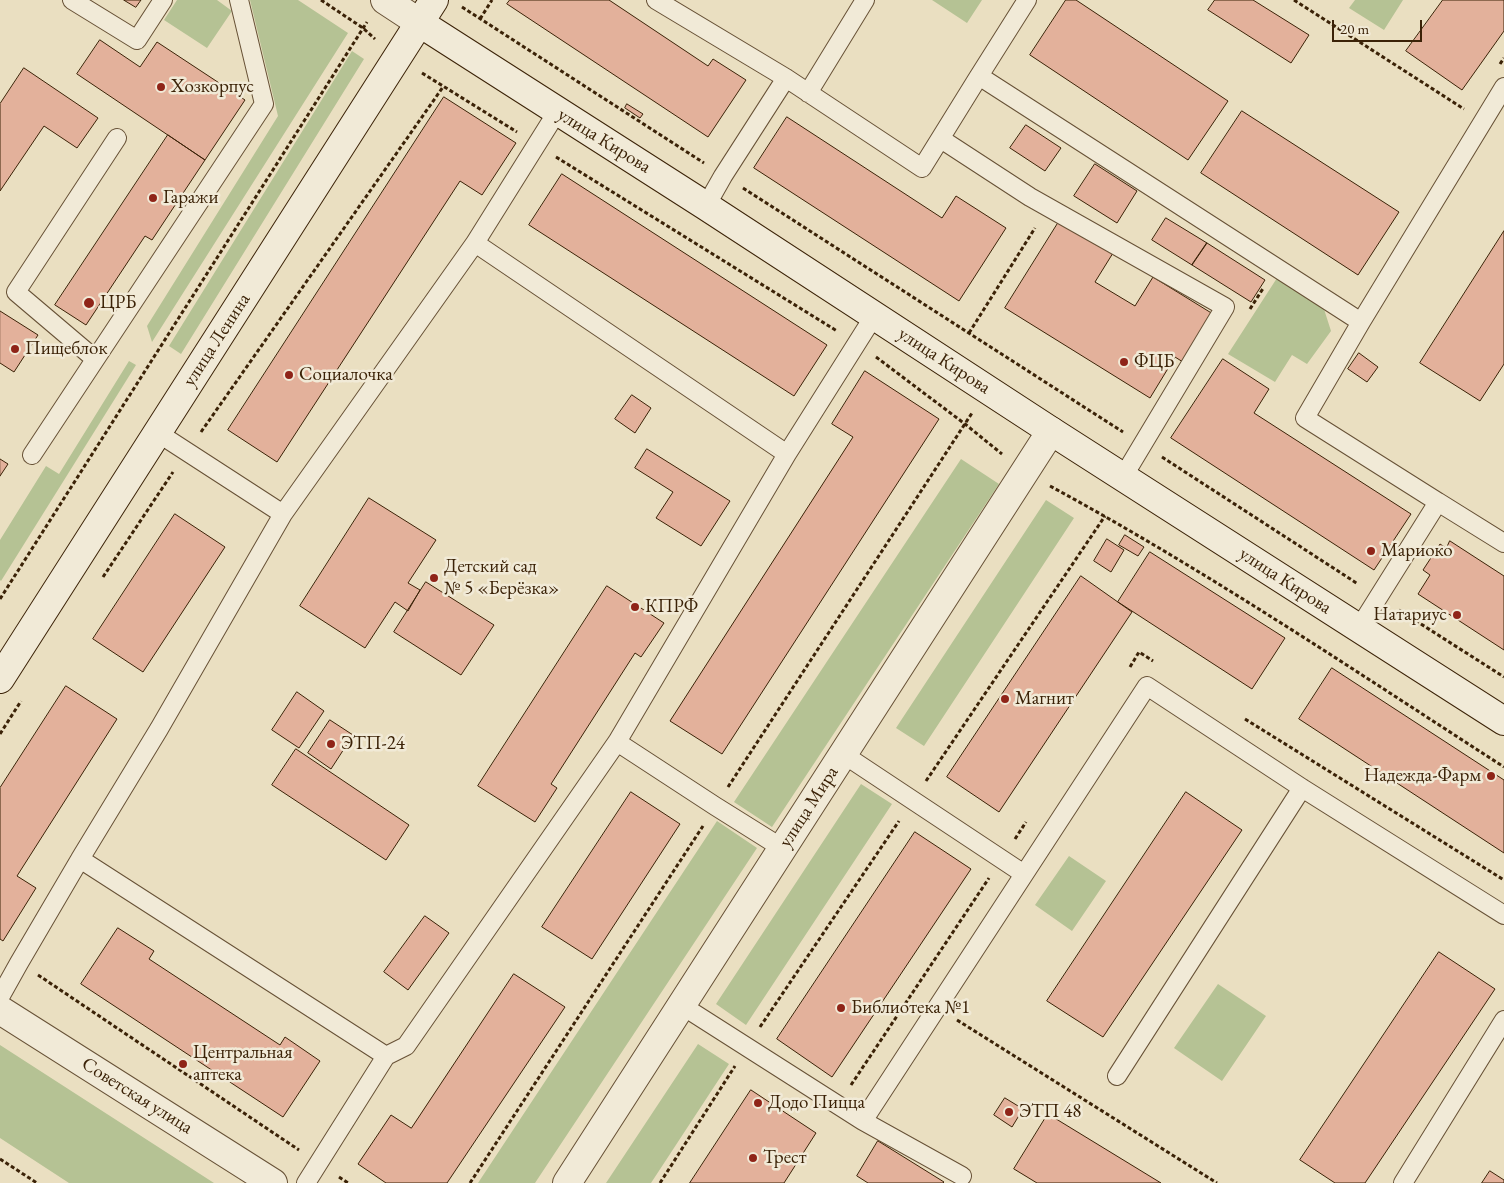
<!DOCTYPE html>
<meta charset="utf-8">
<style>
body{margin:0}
#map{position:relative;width:1504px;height:1183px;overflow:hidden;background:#eadfc1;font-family:"EB Garamond",serif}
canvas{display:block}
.scale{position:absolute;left:1332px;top:20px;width:90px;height:22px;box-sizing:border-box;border:2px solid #3b2207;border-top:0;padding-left:6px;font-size:15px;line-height:18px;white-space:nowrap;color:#3b2207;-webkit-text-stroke:4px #f1ead7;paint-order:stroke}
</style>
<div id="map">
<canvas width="1504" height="1183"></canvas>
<div class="scale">20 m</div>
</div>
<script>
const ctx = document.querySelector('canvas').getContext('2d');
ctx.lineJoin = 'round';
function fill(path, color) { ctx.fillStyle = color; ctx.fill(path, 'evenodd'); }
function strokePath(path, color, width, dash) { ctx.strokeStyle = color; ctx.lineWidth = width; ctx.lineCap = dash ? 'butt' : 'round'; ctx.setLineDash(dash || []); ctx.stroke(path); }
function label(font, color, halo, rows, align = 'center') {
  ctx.font = font + ' "EB Garamond",serif'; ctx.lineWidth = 5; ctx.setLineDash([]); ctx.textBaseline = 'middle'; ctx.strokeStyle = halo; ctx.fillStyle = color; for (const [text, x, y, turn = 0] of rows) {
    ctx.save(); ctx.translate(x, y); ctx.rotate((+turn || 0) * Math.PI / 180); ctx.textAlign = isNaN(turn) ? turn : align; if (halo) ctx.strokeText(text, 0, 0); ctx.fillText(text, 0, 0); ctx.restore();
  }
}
fill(new Path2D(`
 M177,0H217L232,11L207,48L164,20Z
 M250,0H298L348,33L152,342L147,326L278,116Z
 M932,0H982L967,23Z
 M1355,0H1403L1384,30L1349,8Z
 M352,51L364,59L181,354L169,346Z
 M1277,278L1323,306L1331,331L1307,364L1292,355L1275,382L1228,354Z
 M129,361L136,365L1,581L0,580V540L46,466L59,474Z
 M961,459L999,484L772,827L734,802Z
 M1046,500L1074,518L924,746L896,728Z
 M861,784L892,804L746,1025L716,1004Z
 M717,821L757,848L535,1183H478Z
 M1069,856L1106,881L1072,931L1035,905Z
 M1218,984L1266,1016L1222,1081L1174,1048Z
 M698,1044L729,1064L651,1183H606Z
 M0,1045L214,1183H69L0,1138Z`), '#b5c294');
const building = new Path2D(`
 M124,0H141L136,7Z
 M510,0H609L708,66L713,59L746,80L708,137L507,4Z
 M1066,0H1076L1228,101L1188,160L1030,55Z
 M1215,0H1253L1309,35L1291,63L1208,10Z
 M1443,0H1504V31L1462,90L1406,51Z
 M100,40L140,67L157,42L245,100L205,160L77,74Z
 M24,68L98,118L77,148L44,126L0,191V104Z
 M444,97L516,143L482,195L460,181L277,462L228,430Z
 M627,104L643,114L640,118L625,108Z
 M1242,111L1399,212L1358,275L1201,173Z
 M787,117L942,218L956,196L1006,228L959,301L754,168Z
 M1026,125L1061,148L1045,171L1010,148Z
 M168,135L205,160L152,240L145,236L86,325L55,305Z
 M1095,164L1137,191L1117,223L1074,196Z
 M562,174L827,345L794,396L529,225Z
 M1166,218L1207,243L1192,265L1152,240Z
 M1060,220L1113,253L1095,282L1135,306L1153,277L1213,314L1183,362L1175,357L1150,398L1005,308Z
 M1504,231V364L1480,401L1420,363Z
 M1207,243L1265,280L1251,302L1192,265Z
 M0,311L38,335L14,372L0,363Z
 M1359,353L1378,367L1367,382L1348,369Z
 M1223,359L1269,389L1254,413L1411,514L1374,570L1171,438Z
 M865,371L939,419L722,754L670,721L853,437L832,424Z
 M632,395L651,408L635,433L615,419Z
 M647,449L730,501L701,546L656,518L673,492L635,468Z
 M0,459L8,464L0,476Z
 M369,498L436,540L408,583L420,590L408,611L395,602L365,648L300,606Z
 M175,514L225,547L143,672L93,639Z
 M1125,535L1144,547L1138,556L1119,545Z
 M1107,539L1124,550L1111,572L1094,561Z
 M1450,541L1504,576V650L1418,594L1430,575L1423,570L1440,544L1446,548Z
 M1150,552L1285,638L1252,689L1118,602Z
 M1081,576L1132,612L999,812L947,777Z
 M426,582L494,625L461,675L394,632Z
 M607,586L664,623L641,657L635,653L551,784L557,788L535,822L478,786Z
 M1332,668L1504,780V853L1299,719Z
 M66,686L117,719L17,876L36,888L3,941L0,939V788Z
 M297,692L324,711L299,748L272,730Z
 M330,720L353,735L331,769L308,753Z
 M296,749L409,825L386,860L272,785Z
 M631,792L680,824L592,959L542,927Z
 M1186,792L1242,830L1103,1037L1047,1001Z
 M915,832L971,869L832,1077L777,1039Z
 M425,916L449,933L408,990L384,972Z
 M118,928L154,951L149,959L280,1045L285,1037L320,1061L283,1117L81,984Z
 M1439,952L1495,989L1365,1183H1335L1300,1160Z
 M514,974L565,1007L447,1183H386L358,1164L391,1115L411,1128Z
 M751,1090L816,1133L784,1183H690Z
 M1005,1098L1023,1109L1012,1127L994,1115Z
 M1048,1114L1161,1183H1037L1014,1169Z
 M878,1141L944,1182L943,1183H868L857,1176Z
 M1490,1171L1504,1180V1183H1482Z`);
fill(building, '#e3b19b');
strokePath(building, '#3b2207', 1);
const service = new Path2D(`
 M72,0L137,40L163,0
 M656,0L786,78L922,168L979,76L1361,322
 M979,76L1027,0
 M808,93L865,0
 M941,139L1030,197L1225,307L1123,477
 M706,206L723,176L786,78
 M475,243L557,112
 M95,359L16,292L117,138
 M158,433L283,514
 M787,454L874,316
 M32,455L264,104L239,0
 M1438,502L1305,418L1361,322L1504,87
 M1359,628L1438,502L1504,543
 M617,742L715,806L782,848
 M843,754L1024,874
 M80,859L159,729L283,514L475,243L787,454L617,742L406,1046L386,1056L306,1183
 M0,997L19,963L80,859L386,1056
 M681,1005L863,1121
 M1117,1076L1302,788
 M962,1176L863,1121L1147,686L1302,788L1504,915
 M1403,1183L1504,1020`);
const minor = new Path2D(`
 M0,1010L273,1183`);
const tertiary = new Path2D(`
 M385,0L420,23
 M567,1183L1051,431`);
const secondary = new Path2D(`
 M420,23L706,206L1051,431L1504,721
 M0,679L434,0`);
strokePath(service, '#675136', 20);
strokePath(minor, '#675136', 30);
strokePath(tertiary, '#675136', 30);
strokePath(secondary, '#3b2207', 30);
strokePath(new Path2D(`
 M321,0L363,28L375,39
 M1294,0L1464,109
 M462,7L704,163
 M480,19L492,0
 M1500,64L1504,58
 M422,73L517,132
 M556,157L837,331
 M743,188L1123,432
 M1250,309L1264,287
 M969,333L1035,228
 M876,357L965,424L1002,454
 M201,432L443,87
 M1162,457L1358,584
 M1050,486C1207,571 1355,671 1504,767
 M103,577L173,472
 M0,599L367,22
 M1399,610L1504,677
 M1130,667L1139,652L1153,661
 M1245,719L1504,880
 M0,734L21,701
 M926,781L1105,516
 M728,787L972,413
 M1015,839L1026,822
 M38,975L299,1150
 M957,1020L1217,1183
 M760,1027L899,821
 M851,1085L989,878
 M0,1159L37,1183
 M339,1177L348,1183
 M470,1183L703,826
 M660,1183L735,1066`), '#3b2207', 3, [4, 2.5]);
strokePath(service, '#f1ead7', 18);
strokePath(minor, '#f1ead7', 28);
strokePath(tertiary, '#f1ead7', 28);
strokePath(secondary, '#f1ead7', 28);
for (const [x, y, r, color] of [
 [161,87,5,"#8f2418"],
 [153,198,5,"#8f2418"],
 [89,303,6,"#8f2418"],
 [15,349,5,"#8f2418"],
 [1124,362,5,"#8f2418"],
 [289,375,5,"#8f2418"],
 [1371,551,5,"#8f2418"],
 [434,578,5,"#8f2418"],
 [635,607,5,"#8f2418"],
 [1457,615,5,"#8f2418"],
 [1005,699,5,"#8f2418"],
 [331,744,5,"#8f2418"],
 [1491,776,5,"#8f2418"],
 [841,1008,5,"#8f2418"],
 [183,1064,5,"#8f2418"],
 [758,1103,5,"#8f2418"],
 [1009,1112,5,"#8f2418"],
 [753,1158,5,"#8f2418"]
]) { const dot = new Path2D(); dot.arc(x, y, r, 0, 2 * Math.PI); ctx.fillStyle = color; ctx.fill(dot); strokePath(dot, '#f1ead7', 2); }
label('19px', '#3b2207', '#f1ead7', [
 ["Хозкорпус",171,87],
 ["Гаражи",163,198],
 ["ЦРБ",100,303],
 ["Пищеблок",25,349],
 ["ФЦБ",1134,362],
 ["Социалочка",299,375],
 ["Мариоко",1381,551],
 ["Детский сад",444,567],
 ["№ 5 «Берёзка»",444,589],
 ["КПРФ",645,607],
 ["Натариус",1447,615,"right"],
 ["Магнит",1015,699],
 ["ЭТП-24",341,744],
 ["Надежда-Фарм",1481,776,"right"],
 ["Библиотека №1",851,1008],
 ["Центральная",193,1053],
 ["аптека",193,1075],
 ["Додо Пицца",768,1103],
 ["ЭТП 48",1019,1112],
 ["Трест",763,1158]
], 'left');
label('19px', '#3b2207', '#f1ead7', [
 ["улица Кирова",604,141,32],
 ["улица Ленина",217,340,-57],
 ["улица Кирова",944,361,33],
 ["улица Кирова",1285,581,33],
 ["улица Мира",809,807,-57],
 ["Советская улица",137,1096,32]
]);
</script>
